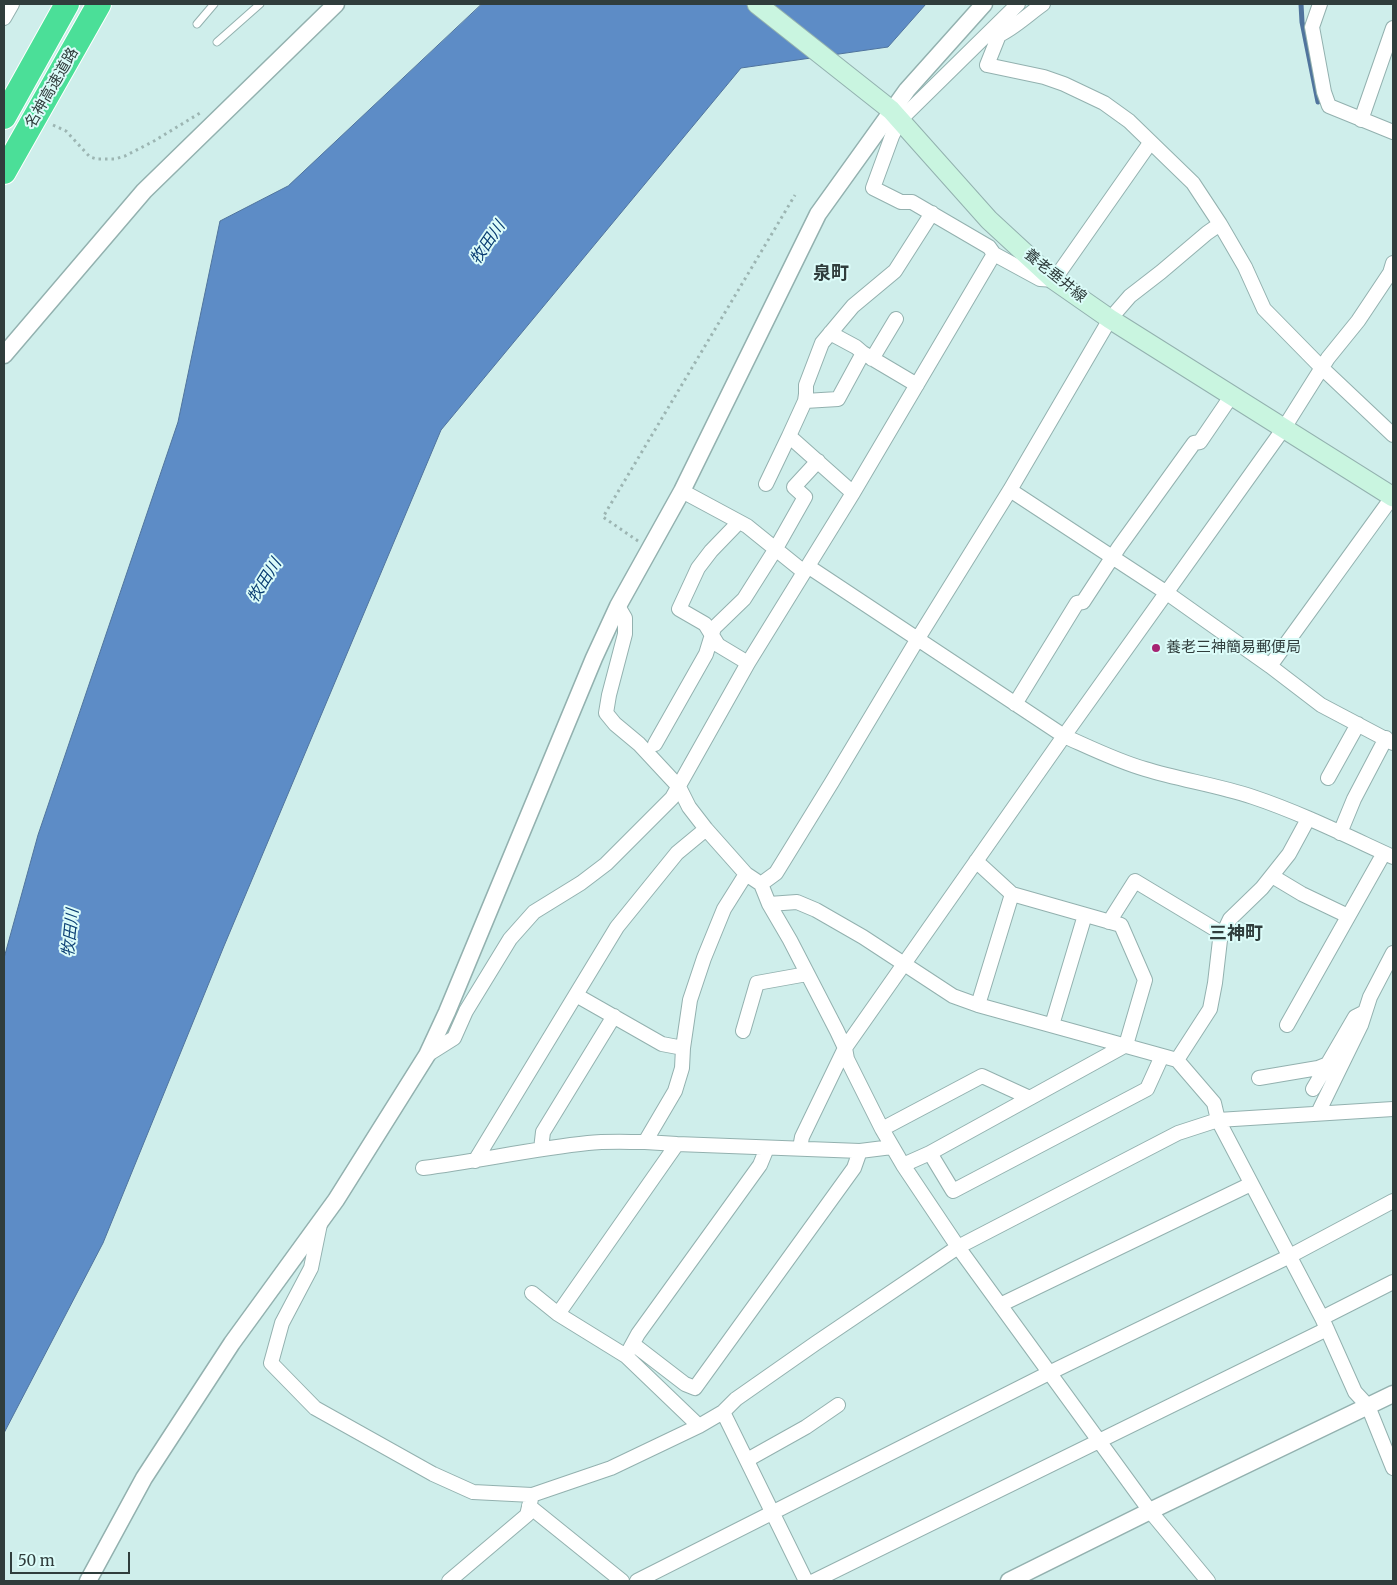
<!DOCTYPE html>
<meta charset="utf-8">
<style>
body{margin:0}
#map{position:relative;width:1397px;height:1585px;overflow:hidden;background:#cfeeeb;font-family:Merriweather,serif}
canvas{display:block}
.frame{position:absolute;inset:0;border:5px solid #303d3c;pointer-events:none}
.scale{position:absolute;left:10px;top:1552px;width:120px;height:22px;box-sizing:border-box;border:2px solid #303d3c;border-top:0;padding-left:6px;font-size:15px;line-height:18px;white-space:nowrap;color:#303d3c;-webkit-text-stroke:4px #dcfcf9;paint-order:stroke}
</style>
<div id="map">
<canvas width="1397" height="1585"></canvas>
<div class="frame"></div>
<div class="scale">50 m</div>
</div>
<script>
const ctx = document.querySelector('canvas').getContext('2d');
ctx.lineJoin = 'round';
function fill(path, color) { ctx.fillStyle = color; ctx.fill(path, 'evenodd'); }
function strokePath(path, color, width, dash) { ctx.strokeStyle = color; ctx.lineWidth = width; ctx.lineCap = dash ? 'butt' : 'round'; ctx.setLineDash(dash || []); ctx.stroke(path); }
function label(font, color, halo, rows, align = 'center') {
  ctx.font = font + ' Merriweather,"Noto Sans JP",serif'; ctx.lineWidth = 4; ctx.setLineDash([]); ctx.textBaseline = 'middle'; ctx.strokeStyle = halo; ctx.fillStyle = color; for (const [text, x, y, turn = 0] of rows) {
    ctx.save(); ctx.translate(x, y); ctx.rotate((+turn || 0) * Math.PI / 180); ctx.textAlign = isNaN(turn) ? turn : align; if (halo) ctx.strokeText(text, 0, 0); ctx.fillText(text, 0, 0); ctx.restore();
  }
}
const water = new Path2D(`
 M482,4H926L888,47L741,68L441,430L224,946L103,1243L4,1433V958L38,835L178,422L220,221L288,186Z`);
fill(water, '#5d8cc6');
strokePath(water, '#50749d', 1);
strokePath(new Path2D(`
 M1301,4L1302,22L1318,102`), '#50749d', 5);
const service = new Path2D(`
 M197,24L214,4
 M217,42L260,4`);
const minor = new Path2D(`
 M1320,4L1312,27L1324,92L1329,106L1393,132
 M4,18L12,4
 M995,28L999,35L987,65L1044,77L1064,84L1104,103L1129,121L1193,183L1220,224L1245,267L1264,309L1322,368L1393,435
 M999,35C1013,29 1030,13 1043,4
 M1361,120L1393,28
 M994,254L989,247L912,202H901L873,188L892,136L900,120L1018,4
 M830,333L856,347L863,353L917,385
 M872,359L896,319
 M805,401L806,394V385L822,343L853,306L895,271L932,213
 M789,436L805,401L838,399L863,353
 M766,484L789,436L853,493
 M1010,490L1167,593L1270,666L1321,705L1393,743
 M682,491L747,526L804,572
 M739,522L711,551L698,568L679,609L705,624L718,645L748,663
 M809,567L1064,736C1091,748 1117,761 1145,769C1181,780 1217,785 1253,797C1301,813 1347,836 1393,857
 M618,606L625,618V634L609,695L606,713L615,724L639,744L679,787L689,807L706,829L746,874L761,884L769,904L790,940L837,1031L845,1048L847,1059L882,1129L903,1165L958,1247L1150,1511L1208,1581
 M1270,666L1393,496
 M1015,704L1077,603L1083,602L1119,547L1194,443L1200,442L1232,395
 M655,744L706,654L714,628L744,599L775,550L805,497L794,487L818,461
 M1328,778L1358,724
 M1340,833L1354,799L1386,738
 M1272,876L1302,894L1348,916
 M761,884L776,873L832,782L917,640L1010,490L1110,319L1130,296L1161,272L1207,233L1220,224
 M769,904L797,902L816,910L863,937L953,996L978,1005L1177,1060L1214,1103L1218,1120L1322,1318L1355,1392L1368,1406L1393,1468
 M1109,922L1135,881L1223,934
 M576,995L662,1044L683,1048L690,1000L704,958L724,909L746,874
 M978,1005L1012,894
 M1052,1025L1085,915
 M1287,1025L1384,853
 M743,1031L757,983L807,974
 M683,1048L682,1068L675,1091L645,1142L677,1144L860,1151L892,1147
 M427,1055L454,1038L466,1011L510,939L534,912L581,883L606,864L672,798L748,663L853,493L994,254L1040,279L1054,280L1150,143
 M1177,1060L1210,1009L1215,983L1220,940L1230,919L1262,888L1289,854L1308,819
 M1259,1078L1318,1068L1328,1064
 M1313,1089L1355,1017L1365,1012
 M1318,1113L1361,1025L1370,997L1393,953
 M882,1129L982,1076L1030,1098
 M800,1148L802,1137L845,1048L1064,736L1284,428L1328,358L1358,321L1390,273L1393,263
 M541,1149L543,1132L614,1016
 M930,1153L953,1191L1147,1089L1162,1056
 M475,1161L617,927L677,853L706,829
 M903,1165L930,1153L1126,1045L1145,980L1121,925L1012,894L976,861
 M423,1168C478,1161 532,1149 588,1143C606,1141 626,1142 645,1142
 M320,1224L311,1268L282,1323L271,1363L315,1408L433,1474L473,1492L532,1495L611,1468L699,1426L723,1412L736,1399L816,1343L958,1247L1178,1133L1218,1120L1393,1109
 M532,1293L558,1314L626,1356L699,1426
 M1000,1305L1251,1184
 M558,1314L677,1144
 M1322,1318L1393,1282
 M633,1344L685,1384L695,1388L854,1168L860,1151
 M626,1356L638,1334L760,1165L767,1148
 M723,1412L806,1581
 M747,1460L806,1427L838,1405
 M529,1506L622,1581
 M449,1581L527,1515L532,1495
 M637,1581L1049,1373L1288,1257L1393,1201
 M814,1581L1327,1329`);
const tertiary = new Path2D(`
 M4,355L144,191L336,4
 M88,1581L144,1478L232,1343L336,1200L427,1055L447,1012L594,658L618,606L682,491L818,214L907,90L984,4
 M1009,1581L1150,1511L1393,1394`);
const secondary = new Path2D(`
 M757,4L891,110L989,220L1054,280L1110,319L1393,497`);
const motorway = new Path2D(`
 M4,117L67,4
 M4,172L99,4`);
strokePath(service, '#93b1af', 9);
strokePath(minor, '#93b1af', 16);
strokePath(tertiary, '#93b1af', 19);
strokePath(secondary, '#93b1af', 21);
strokePath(motorway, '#fff', 26);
strokePath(new Path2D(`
 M53,125L66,131L90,157L97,159H115L125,156L154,141L200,113
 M638,541L603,517L795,195`), '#9cb5b2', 3, [2.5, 4]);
strokePath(service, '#fff', 7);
strokePath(minor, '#fff', 14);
strokePath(tertiary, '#fff', 16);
strokePath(secondary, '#c9f5e0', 19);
strokePath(motorway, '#4bdf98', 24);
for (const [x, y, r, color] of [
 [1156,648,5,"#a62472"]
]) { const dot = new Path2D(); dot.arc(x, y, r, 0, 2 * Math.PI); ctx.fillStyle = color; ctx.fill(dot); strokePath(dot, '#dcfcf9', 2); }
label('15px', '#303d3c', '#dcfcf9', [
 ["名神高速道路",52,88,-60],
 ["養老垂井線",1055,276,39]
]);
label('15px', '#303d3c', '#dcfcf9', [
 ["養老三神簡易郵便局",1166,648]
], 'left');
label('italic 16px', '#0a3e73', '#dcfcf9', [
 ["牧田川",488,243,-56],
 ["牧田川",265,581,-58],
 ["牧田川",71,933,-84]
]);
label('bold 18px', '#303d3c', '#dcfcf9', [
 ["泉町",831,274],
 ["三神町",1236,934]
]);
</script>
